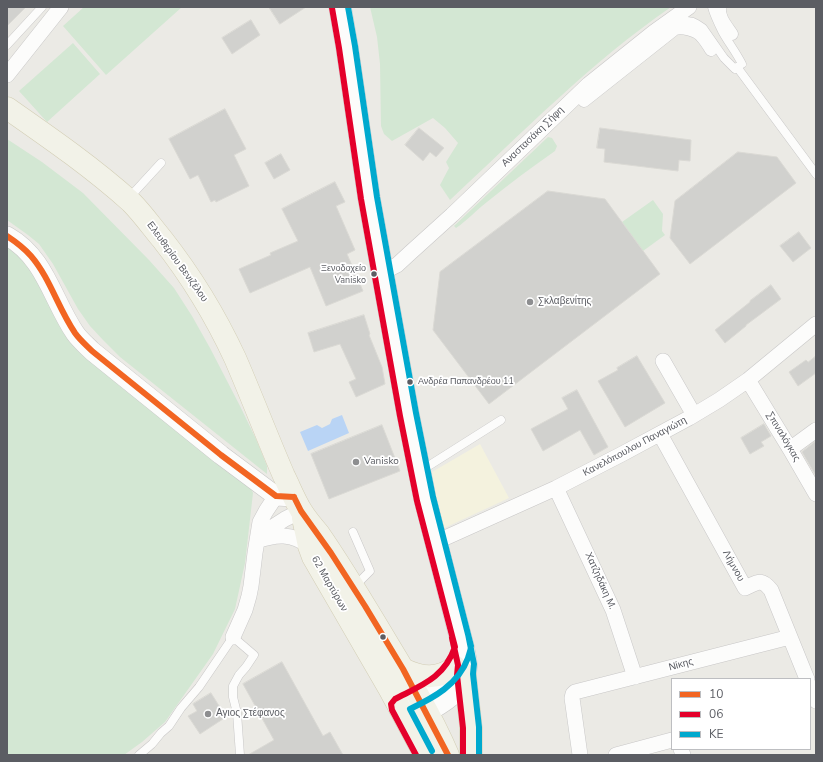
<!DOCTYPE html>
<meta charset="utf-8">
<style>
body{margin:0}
#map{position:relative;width:823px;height:762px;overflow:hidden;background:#ebeae5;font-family:"Nunito Sans",sans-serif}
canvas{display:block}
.frame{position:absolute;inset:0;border:8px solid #5b5d63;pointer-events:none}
.legend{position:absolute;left:671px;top:678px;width:140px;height:72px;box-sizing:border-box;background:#fff;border:1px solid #bdbec1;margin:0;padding:5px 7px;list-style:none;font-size:12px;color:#5b5d63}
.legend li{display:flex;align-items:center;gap:8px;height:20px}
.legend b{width:20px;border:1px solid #bdbec1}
</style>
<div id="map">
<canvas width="823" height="762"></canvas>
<div class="frame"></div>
<ul class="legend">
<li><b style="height:5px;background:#f26522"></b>10</li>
<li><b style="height:5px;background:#e4002b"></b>06</li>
<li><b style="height:5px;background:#00a9ce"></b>KE</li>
</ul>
</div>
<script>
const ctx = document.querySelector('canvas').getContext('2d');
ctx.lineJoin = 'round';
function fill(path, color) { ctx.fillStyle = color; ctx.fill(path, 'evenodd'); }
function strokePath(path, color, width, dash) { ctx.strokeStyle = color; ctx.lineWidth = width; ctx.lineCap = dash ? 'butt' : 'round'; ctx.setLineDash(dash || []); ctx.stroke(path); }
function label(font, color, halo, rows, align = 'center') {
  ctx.font = font + ' "Nunito Sans",sans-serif'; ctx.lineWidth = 3.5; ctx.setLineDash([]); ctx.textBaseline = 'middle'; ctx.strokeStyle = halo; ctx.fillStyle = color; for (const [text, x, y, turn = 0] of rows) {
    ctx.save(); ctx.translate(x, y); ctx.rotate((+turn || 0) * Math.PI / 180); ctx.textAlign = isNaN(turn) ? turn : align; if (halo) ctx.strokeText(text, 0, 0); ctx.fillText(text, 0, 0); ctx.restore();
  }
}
fill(new Path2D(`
 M480,444L509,498L442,529L432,472Z`), '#f4f2de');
fill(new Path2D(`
 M84,7H182L106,75L63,26Z
 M370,7H671C591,62 521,134 450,200L440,185L449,168L446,162L458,143L445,128L433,118L392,141L384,134L381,126L380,64L377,37Z
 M73,43L100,74L47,122L19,91Z
 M548,137L552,138L557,146L555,151C532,167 509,184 487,202C476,210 467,221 456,228L454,226Z
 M7,139L42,162L83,193L149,260L174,288L192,316L210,348L240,406L256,439L267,466V474L120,357L103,340L90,326L78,309L53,264L39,244L28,235L7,220Z
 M653,200L663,214L662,231L665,235L643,251L622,222Z
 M7,243L21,254L51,305L251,488L253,493L245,563L235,609L213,654L165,722L142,742L124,755H7Z`), '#d3e7d3');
fill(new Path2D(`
 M342,415L349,433L308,451L300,432L317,425L322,428L330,424L332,419Z`), '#b9d4f5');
const building = new Path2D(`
 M7,7H26L7,26Z
 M269,7H306L280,24Z
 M251,20L260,35L232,54L222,38Z
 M225,109L246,149L234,155L249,186L216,202L215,200L211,202L198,175L190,179L169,139Z
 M419,128L444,148L436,157L430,152L423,161L405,145Z
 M600,128L691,140L690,161L679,160L678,171L604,162L605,149L597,148Z
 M738,152L777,157L796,183L690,264L670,238L675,201Z
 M281,154L290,170L274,179L265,163Z
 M335,182L345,202L336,206L355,250L347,254L363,291L326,306L310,267L250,293L239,269L271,255L270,253L298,241L282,209Z
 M548,191L605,199L660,274L489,404L433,330L440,272Z
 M799,232L811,248L793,262L780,246Z
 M771,285L781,299L746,325V326L725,343L715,330L750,302V301Z
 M364,315L370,334L369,335L382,367L385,384L356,397L349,382L356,379L340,344L314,352L308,333Z
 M637,356L665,403L625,427L598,381L618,370L617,368Z
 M816,356V373L798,386L789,372L806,360L808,362Z
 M577,390L608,447L594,455L580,430L543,451L531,429L568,409L562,398Z
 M764,424L771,436L761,442L764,446L750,454L741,438Z
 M382,425L400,471L329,499L311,454Z
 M816,441V476L802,452Z
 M282,662L323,736L330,732L343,755H248L274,740L243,684Z
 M211,693L226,717L200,734L188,716L197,711L193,704Z`);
fill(building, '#d1d1ce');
strokePath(building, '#dad9d4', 1);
const service = new Path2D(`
 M712,7C714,15 718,23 722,31C728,42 736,52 742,64
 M675,19L693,22L697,24L703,28L724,58L735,69
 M7,45L42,7
 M737,67L816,174
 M128,199L161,163
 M422,470L501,420
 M353,532L370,571L354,587
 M139,755L152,744L161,733L169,726L181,708L199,687L233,637L254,655L246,667L239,675L233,686V697L237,713L240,755`);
const pedestrian = new Path2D(`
 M720,7C719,18 726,25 732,34
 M584,101L675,29C682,27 696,30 701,36C705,40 708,45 711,50`);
const minor = new Path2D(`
 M7,75L61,7
 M383,271L389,269L397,265L410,253L452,215L589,84L654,32L689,7
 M663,361L694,415
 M748,380L790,449L816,494
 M660,434L745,588C758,582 761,578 771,590L807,679
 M790,449L816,430
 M556,488L613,610L635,677
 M259,539L271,528L285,519L301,511
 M257,541C276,534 292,533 309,546
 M436,542L556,488L622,454L689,418L719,400L748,380L816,324
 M233,637L245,610L249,596L251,586L255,553L260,522L266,511L276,496
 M810,686L816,701
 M681,749L683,755
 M580,755L572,698L573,694L575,692L790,637
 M616,755L672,740`);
const tertiary = new Path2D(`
 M7,236C45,257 52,299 75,333C80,340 86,345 92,351L221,455L276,496L294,497`);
const secondary = new Path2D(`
 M340,7L347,47L369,198L408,414L425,499L463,647C464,653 466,660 466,666C465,695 431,708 410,720
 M399,706C418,696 444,685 455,667`);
const primary = new Path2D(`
 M7,108C50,138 92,167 131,202C142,213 152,227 162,239C191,276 215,315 235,358C252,397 267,437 284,476C290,488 295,501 302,512C307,520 313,527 319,534C342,567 362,601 383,636C406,674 430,713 448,755
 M303,518L309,546L313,557L390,690L425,755
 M403,669C421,678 438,680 455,667
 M465,674L471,728V755`);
strokePath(service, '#c8c7c7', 9);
strokePath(pedestrian, '#c8c7c7', 13);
strokePath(minor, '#c8c7c7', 16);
strokePath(tertiary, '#c8c7c7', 20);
strokePath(secondary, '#c7c7c5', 23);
strokePath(primary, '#d2cdb4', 23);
strokePath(service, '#fcfcfb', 8);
strokePath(pedestrian, '#fcfcfb', 12);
strokePath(minor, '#fcfcfb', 15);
strokePath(tertiary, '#fcfcfb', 19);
strokePath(secondary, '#fcfcfb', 22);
strokePath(primary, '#f2f2e8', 22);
strokePath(new Path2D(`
 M7,236C16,242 24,248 31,256C50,278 58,308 75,333C80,340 86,345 92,351L221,455L276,496L294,497
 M294,497L301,511L331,553L365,606L403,669L448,755`), '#f26522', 6);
strokePath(new Path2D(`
 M332,8L339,48L361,199L400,416L417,501L455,647C444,678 422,685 395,699L391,704L392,710L416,755
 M452,638L458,665L457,675L463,728V755`), '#e4002b', 6);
strokePath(new Path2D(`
 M348,7L355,46L377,197L416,413L433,497L471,646C471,650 469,654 468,658C458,685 433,698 410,709L432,751
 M468,634L474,664L473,674L479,727V755`), '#00a9ce', 6);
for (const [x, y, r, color] of [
 [374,274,3.5,"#5b5d63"],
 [530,302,4,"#8d8e90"],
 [410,382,3.5,"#5b5d63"],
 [356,462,4,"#8d8e90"],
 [383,637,3.5,"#5b5d63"],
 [208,714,4,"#8d8e90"]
]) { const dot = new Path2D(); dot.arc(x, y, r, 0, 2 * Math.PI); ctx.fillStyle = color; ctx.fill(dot); strokePath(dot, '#fff', 1.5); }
label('9px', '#5b5d63', '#fff', [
 ["Ξενοδοχείο",366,269],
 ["Vanisko",366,281],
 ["Ανδρέα Παπανδρέου 11",418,382,"left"]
], 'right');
label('10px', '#5b5d63', '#fff', [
 ["Αναστασάκη Σήφη",533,137,-44],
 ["Ελευθερίου Βενιζέλου",177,262,54],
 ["Σπιναλόγκας",783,437,59],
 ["Κανελόπουλου Παναγιώτη",635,447,-28],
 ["Λήμνου",733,566,61],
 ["Χατζηδάκη Μ.",600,581,66],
 ["62 Μαρτύρων",329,584,60],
 ["Νίκης",681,665,-15]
]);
label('10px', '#5b5d63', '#fff', [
 ["Σκλαβενίτης",538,302],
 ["Vanisko",364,462],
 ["Αγιος Στέφανος",216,714]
], 'left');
</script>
